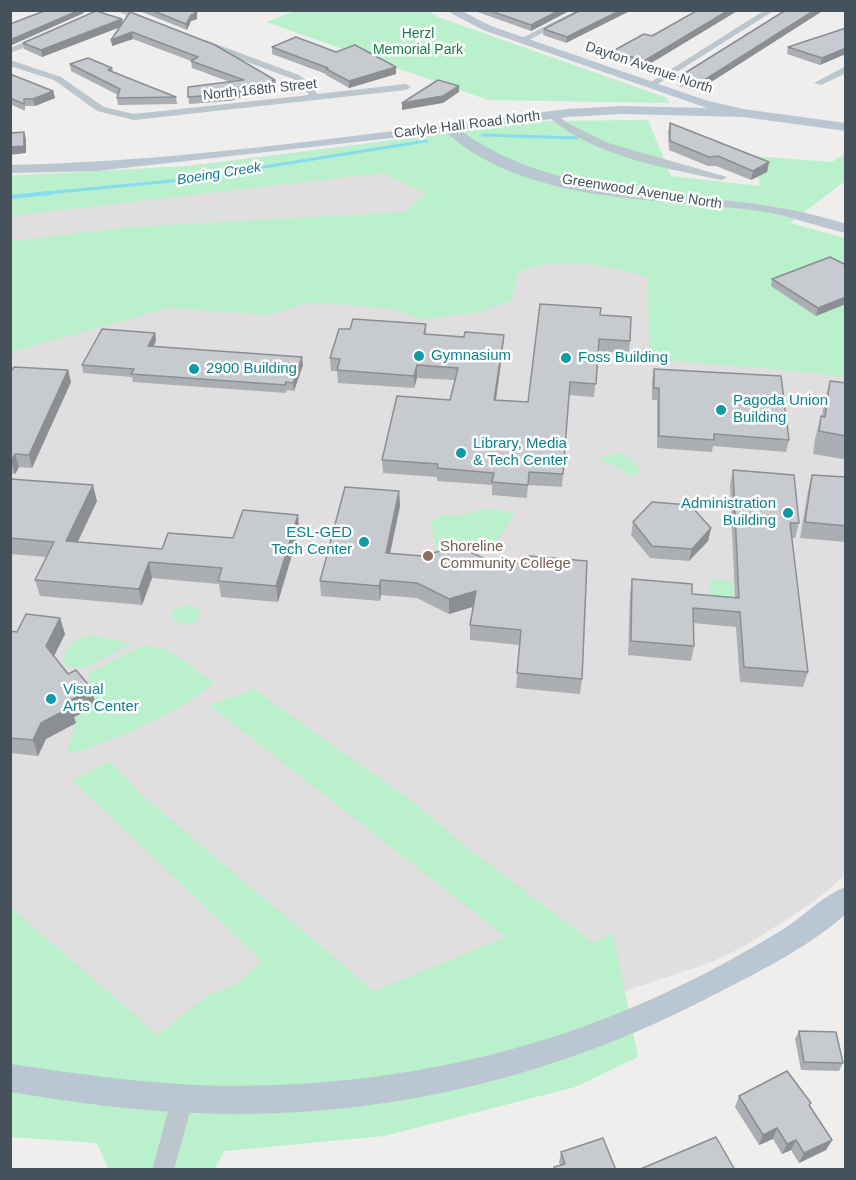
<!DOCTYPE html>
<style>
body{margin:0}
#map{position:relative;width:856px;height:1180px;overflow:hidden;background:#f0eded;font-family:Helvetica,sans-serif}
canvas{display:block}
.frame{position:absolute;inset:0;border:12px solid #45525b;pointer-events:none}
</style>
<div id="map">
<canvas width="856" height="1180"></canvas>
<div class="frame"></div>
</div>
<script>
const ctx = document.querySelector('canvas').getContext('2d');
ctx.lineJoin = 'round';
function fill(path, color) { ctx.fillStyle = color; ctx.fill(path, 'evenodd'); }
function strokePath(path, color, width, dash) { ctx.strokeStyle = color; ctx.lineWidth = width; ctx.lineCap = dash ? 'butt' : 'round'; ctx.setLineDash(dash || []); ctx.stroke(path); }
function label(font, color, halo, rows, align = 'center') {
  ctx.font = font + ' Helvetica,sans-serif'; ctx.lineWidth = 5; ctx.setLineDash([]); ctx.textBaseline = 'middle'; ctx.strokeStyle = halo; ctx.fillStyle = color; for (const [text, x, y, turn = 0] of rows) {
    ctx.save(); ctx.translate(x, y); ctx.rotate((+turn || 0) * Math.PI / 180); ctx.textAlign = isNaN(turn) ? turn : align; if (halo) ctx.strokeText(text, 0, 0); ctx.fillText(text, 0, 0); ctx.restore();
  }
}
fill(new Path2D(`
 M433,135L845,238V875L812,903L745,946L712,962L625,991L597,1020L11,1066V176L189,166Z`), '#e1dedf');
fill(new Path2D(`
 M295,11H428L438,17L667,98L669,103L488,100L266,22Z
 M648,120L671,176L760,186L754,156L832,162L845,153V181L790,223L845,238V378L817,373L649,359L648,278C613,265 551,255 517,273L512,300L482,312L422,319L393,309L310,302L269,315L169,308L11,352V241L131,227L404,212L426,194L383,173L11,216V176L189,166L545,121Z
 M621,452L642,470L633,476L599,458Z
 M487,508L515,513C508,523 501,537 492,544C483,552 451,550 437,553L431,523L440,515L459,516Z
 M710,579L733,581L735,613L711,611Z
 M186,605L195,607L200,612L199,619L190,625L175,622L171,615L176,608Z
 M94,635L131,644L84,668L65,666L63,657C68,644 80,636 94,635Z
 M143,645L168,650L213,682C199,703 92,753 66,753L76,724L72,718L96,706L87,683L90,681L88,673Z
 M254,689L416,804L456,839L593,943L613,933L638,1057L575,1087L384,1136L224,1151L215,1169H108L97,1143L11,1137L10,907L158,1035L205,997L239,982L262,961L72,780L110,761L145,798L374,991L506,937L209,705Z`), '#baf0cc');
strokePath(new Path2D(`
 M483,135L577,138
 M36,194L183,180L426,141`), '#85ddee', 3);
strokePath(new Path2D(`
 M10,197L51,193`), '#85ddee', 4);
fill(new Path2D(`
 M97,10H109L85,22L78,20Z
 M115,10H127L150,21L143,23Z
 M577,10H588L525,42L518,40Z
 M765,10H775L653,87L646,85Z
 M41,35L45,38L44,40L10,53V48Z
 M205,40L299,75L311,84L317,94L406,84L411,87L406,90L134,120L97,111L54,80L10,66V60L61,77L104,107L134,114L309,95L304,88L293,79L202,45L201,43Z
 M846,66V73L821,85L814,83Z
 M549,113H555L567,123L608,143L727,177L722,180C667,169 591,155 549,117Z
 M182,1091L189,1094L193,1101L174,1170H152L171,1101L175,1094Z`), '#bbc6cd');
fill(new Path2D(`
 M445,10H460L491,26L705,100L743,109L846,123V131L743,117L622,114L568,117L460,130C570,211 720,182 846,224V233C819,227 793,217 766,212C670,198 560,205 475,154C464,148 455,139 445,132L97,171L10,173V165C197,161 383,131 568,109L622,106L707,108L483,30Z
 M846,887V914C805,950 754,974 706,999C549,1080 372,1121 195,1113C133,1111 72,1102 10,1092V1064C72,1073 133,1082 195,1085C344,1091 500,1065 638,1005C687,984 736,958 782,930C803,917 823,895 846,887Z`), '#bac7d2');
fill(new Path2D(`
 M192,10L197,13V19L191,21L187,30L137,10Z
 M472,10H571L531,31Z
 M581,10L566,43L543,35L544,29Z
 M786,10H824L697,91L677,85V78Z
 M123,23L276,87L229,101L189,104L188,87L230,82L192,68L191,61L133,39L112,46L120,27L42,57L24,49L23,43Z
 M846,28L820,65L787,54L788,47Z
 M652,36L643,68L612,58L613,51Z
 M272,47L336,52L396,67V74L349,88L326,75V74L272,54Z
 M70,64L112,68L113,72L176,97L177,104L118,105L117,98L118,95L71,71Z
 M10,74L53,91L55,98L35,106H25V111L10,104Z
 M670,123L769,162L767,172L751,180L716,166H708L669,150L668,132Z
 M846,265L816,316L771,286L772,279Z
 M600,315L630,341L629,353L598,351L594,397L569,395L562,487L528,485L527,498L492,495V485L437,481V477L383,473L382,460L450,400L455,380L417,378L414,388L338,383L337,371H331L330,358L350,329L426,324V334L503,348L496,400L528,402Z
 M155,333L156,341L153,347L303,365L294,391L287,390L286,393L133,382L132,377L83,373L82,365Z
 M654,369L789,440L786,452L713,446L712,452L657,448V400H652V381Z
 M68,370L71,382L32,468L19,467L15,474L10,473V373Z
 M830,381L846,383V457H844L843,459L813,454L815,439L821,416L822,417L824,403Z
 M733,470L799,523L795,538H792L808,672L803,687L740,682L736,627L693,623L694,646L691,661L628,655L630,594L632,579L692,594L735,598L730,484Z
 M812,475L846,477V542L800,538L808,491Z
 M10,479L97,501L78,542L162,549L233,538L298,515L299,531L278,602L221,597L219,584L152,578L142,605L40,596L35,580L46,557L10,554Z
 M399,491L400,506L390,553L422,556L458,546L582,679L580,694L516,688L520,645L470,640V625L473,607L449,614L417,598L381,595L380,601L321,596L320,581Z
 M633,522L711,528L708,541L689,561L650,558L631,535Z
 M60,618L65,634L54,656L96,706L74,717L76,723L46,739L38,756L10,753V631L17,632Z
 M799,1031L843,1063L839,1071L801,1070L795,1039Z
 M739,1096L810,1106L832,1140L826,1150L799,1163L791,1150L782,1154L773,1139L759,1145L735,1107Z
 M561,1152L616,1170H554V1167L560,1165L559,1163Z`), '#abafb3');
fill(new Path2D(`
 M80,10H83L84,13L12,45L11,40Z
 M560,10H571L531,31V25Z
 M621,10H632L566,43L567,37Z
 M729,10H739L643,68L644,61Z
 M815,10H824L697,91L698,84Z
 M197,13V19L191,21L187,30L186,24L191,15Z
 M122,19L123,26L42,57L41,50Z
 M132,32L133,39L112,46L111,40Z
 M846,48V54L820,65L822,58Z
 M396,67V74L349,88V81Z
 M275,80L276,87L229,101L228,94Z
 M459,86V92L443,103L402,110V103Z
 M53,91L55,98L35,106L33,99Z
 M24,132L26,139V153L10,155V147Z
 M769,162L767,172L751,180L753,171Z
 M846,297V304L816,316L818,308Z
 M155,333L156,341L149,355L148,346Z
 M504,335L503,348L494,413V400Z
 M302,357L303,365L294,391L293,383Z
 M417,365V378L414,388V376Z
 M68,370L71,382L32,468L29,455Z
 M15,454L19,467L15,474L11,461Z
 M93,485L97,501L70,557L66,541Z
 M399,491L400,506L387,568L386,553Z
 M298,515L299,531L278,602L276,586Z
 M711,528L708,541L689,561L692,549Z
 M149,562L152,578L142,605L139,589Z
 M381,580V595L380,601L379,586Z
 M476,591L475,606L449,614V599Z
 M60,618L65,634L51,662L46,646Z
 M92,689L96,706L74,717L76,723L46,739L38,756L33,740L41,723L67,702Z
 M777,1128L773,1139L759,1145L763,1135Z
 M796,1140L791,1150L782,1154L787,1144Z
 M832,1140L826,1150L799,1163L804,1153Z`), '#8b8e92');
const building = new Path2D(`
 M47,10H80L10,40V24Z
 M151,10H191L197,13L191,15L186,24Z
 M488,10H560L531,25Z
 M581,10H621L567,37L544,29Z
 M698,10H729L644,61L613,51L644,34L652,36Z
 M786,10H815L698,84L677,78Z
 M96,11L122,19L41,50L23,43Z
 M130,12L215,45L275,80L228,94L188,97V87L244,80L191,61L198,57L132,32L111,40Z
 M846,28V48L822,58L788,47Z
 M296,37L336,52L355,45L396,67L349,81L326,69L328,68L272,47Z
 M88,58L112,68L108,70L176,97L117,98L120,89L70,64Z
 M10,74L53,91L33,99H24V104L10,98Z
 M438,80L459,86L443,96L402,103Z
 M670,123L769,162L753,171L718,156L709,157L670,141Z
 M24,132V146L10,147V133Z
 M830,257L846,265V297L818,308L772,279Z
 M540,304L601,308L600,315L631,317L630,341L599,339L596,384L570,382L563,474L529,472L528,485L492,482L494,473L437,468L438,464L382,460L397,396L450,400L458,368L417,365L414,376L337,370L340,359L330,358L339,329H350L353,319L426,324L424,334L464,337L465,332L504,335L494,400L528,402Z
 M102,329L155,333L148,346L302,357L293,383L286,382L285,385L131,374L134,369L82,365Z
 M14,367L68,370L29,455L15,454L11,461L10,373Z
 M654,369L781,376L789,440L714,434V440L659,436V388H654Z
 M830,381L846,383V436L819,431L821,416L825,417Z
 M733,470L794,475L799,523H790L808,672L744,667L740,612L693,608L694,646L631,641L632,579L692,584V594L739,598Z
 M812,475L846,477V526L805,522Z
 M10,479L93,485L66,541L162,549L168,533L233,538L243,510L298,515L276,586L218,581L222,568L149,562L139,589L35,580L54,542L10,538Z
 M345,487L399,491L386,553L422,556L458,546L489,561L528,564L529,556L587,561L582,679L517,673L521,630L470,625L476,591L449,599L417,583L381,580L379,586L320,581Z
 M652,502L690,505L711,528L692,549L652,546L633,522Z
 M26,614L60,618L46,646L68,674L76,670L92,689L67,702L71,707L41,723L33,740L10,738V631L17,632Z
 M799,1031L836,1032L843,1063L804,1062Z
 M787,1071L811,1103L809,1105L832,1140L804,1153L796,1140L787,1144L777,1128L763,1135L739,1096Z
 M716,1137L735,1170H638Z
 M603,1138L616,1170H555L554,1167L565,1164L561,1152Z`);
fill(building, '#c7cbd0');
strokePath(building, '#8b8e92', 1.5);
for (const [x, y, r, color] of [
 [419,356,6,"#0f9aa8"],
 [566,358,6,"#0f9aa8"],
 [194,369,6,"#0f9aa8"],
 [721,410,6,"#0f9aa8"],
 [461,453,6,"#0f9aa8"],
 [788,513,6,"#0f9aa8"],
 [364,542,6,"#0f9aa8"],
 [428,556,6,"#8d6e63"],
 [51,699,6,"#0f9aa8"]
]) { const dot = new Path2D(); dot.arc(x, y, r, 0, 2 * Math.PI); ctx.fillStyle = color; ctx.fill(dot); strokePath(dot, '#fff', 2); }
label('14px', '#147f45', '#fff', [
 ["Herzl",418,34],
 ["Memorial Park",418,50]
]);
label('14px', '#45525b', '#fff', [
 ["Dayton Avenue North",649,68,19],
 ["North 168th Street",260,90,-6],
 ["Carlyle Hall Road North",467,125,-7],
 ["Greenwood Avenue North",642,192,9]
]);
label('italic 14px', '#097d94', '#fff', [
 ["Boeing Creek",219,174,-9]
]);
label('15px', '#0d838f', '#fff', [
 ["Gymnasium",431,356],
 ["Foss Building",578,358],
 ["2900 Building",206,369],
 ["Pagoda Union",733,401],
 ["Building",733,418],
 ["Library, Media",473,444],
 ["& Tech Center",473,461],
 ["Administration",776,504,"right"],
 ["Building",776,521,"right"],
 ["ESL-GED",352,533,"right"],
 ["Tech Center",352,550,"right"],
 ["Visual",63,690],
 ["Arts Center",63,707]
], 'left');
label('15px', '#785e54', '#fff', [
 ["Shoreline",440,547],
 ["Community College",440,564]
], 'left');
</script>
